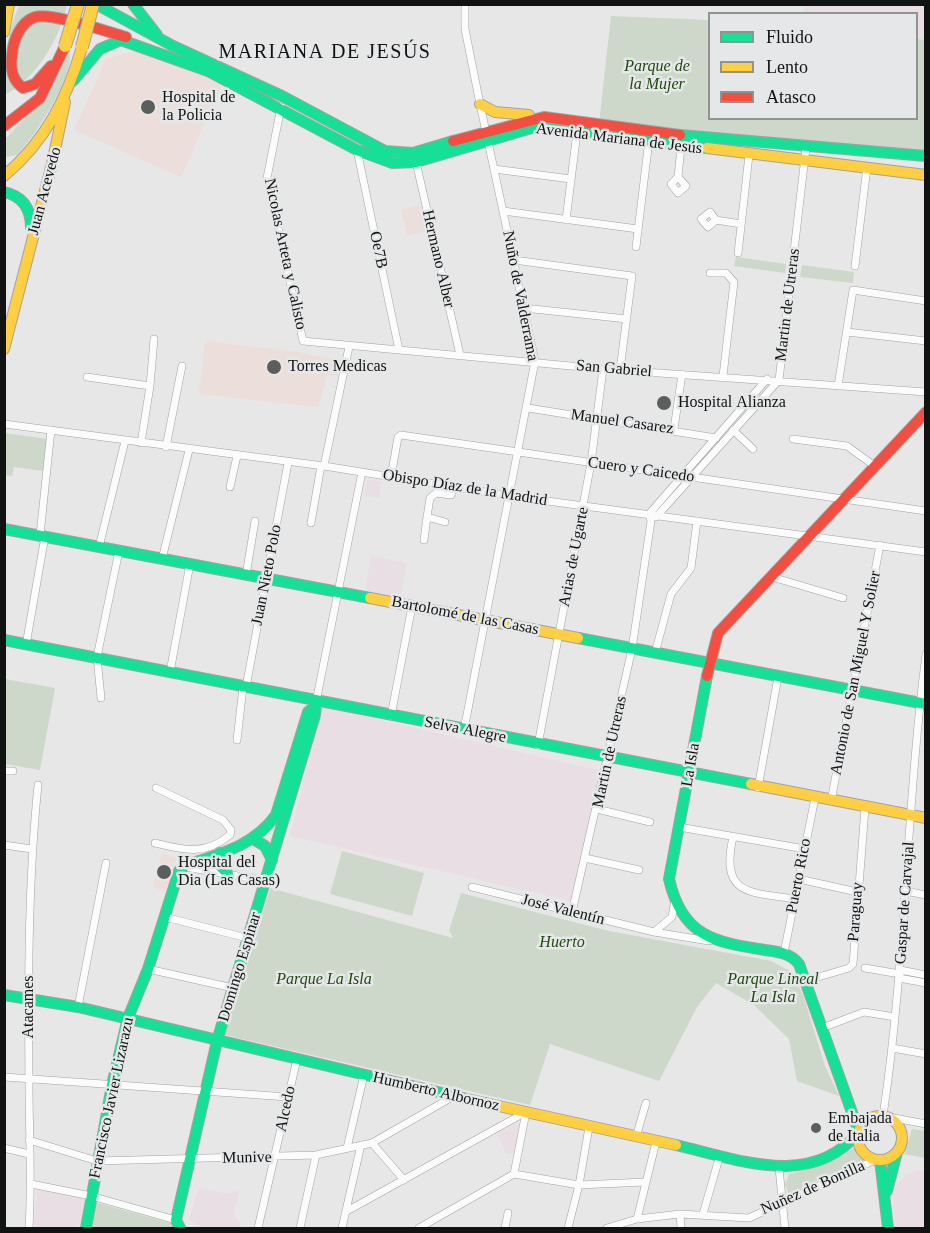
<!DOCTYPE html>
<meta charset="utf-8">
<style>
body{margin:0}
#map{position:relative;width:930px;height:1233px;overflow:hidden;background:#e7e7e7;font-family:"Times New Roman",serif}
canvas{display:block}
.frame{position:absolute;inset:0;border:6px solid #111212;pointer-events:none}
.legend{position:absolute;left:708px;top:12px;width:210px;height:108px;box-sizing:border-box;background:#e6e7e8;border:2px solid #919292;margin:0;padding:8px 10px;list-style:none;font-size:18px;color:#111212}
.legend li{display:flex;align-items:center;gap:12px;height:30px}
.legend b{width:30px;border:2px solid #919292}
</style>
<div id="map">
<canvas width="930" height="1233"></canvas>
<div class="frame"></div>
<ul class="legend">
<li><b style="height:8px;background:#16e098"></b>Fluido</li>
<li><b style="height:8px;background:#ffcf43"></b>Lento</li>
<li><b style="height:8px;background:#f24e42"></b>Atasco</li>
</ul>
</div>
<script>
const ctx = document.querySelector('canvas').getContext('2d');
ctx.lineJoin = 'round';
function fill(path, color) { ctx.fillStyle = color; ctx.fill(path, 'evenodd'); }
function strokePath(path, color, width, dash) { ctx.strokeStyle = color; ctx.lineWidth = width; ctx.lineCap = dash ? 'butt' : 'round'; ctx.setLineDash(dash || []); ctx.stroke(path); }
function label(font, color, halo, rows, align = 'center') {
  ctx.font = font + ' "Times New Roman",serif'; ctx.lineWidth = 5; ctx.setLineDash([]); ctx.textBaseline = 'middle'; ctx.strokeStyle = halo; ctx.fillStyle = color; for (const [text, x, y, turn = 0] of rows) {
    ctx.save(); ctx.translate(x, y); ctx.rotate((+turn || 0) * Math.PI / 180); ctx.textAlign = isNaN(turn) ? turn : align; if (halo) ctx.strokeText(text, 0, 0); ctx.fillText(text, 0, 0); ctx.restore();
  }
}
fill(new Path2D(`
 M804,5H925V40L917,39L916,14H803Z
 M367,479L382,482L379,498L364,495Z
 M371,556L407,563L400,598L365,591Z
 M321,706L602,771L571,901L290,836Z
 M515,1124L519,1126L514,1154H506L497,1134Z
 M918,1170L925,1171V1228H895L893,1195L895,1187L905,1175Z
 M198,1188L224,1193L240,1191L234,1215L240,1223V1228H203L189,1220Z
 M37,1189L84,1197L82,1224L72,1228H34Z`), '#eadee5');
fill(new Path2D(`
 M142,49L222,85L181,177L74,130L106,59Z
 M420,205L426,231L407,236L401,210Z
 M205,341L308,353V355L347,360L342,376L327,375L318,407L199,394Z
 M162,853L177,858L165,891L153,887Z`), '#ecdedb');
fill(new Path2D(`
 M20,5H67C61,37 35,80 5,95C4,66 6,31 20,5Z
 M611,16L709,20L710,118H916L917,39L925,40V156L599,124Z
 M69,45C78,72 36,135 17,155L5,157V139L46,96Z
 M736,257L786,264L785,273L734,266Z
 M802,265L854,272L853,283L800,277Z
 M5,433L47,439L43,471L14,467L12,476L5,475Z
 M5,679L55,688L40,770L5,764Z
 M342,851L424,873L412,916L330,894Z
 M270,888L453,938L449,931L461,893L609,931L771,961L792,972L803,995L825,1066L839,1096L797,1081L789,1039L754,1005L716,983L697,1007L659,1081L550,1044L530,1105L225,1035Z
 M912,1129L925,1131V1158L904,1154Z
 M854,1148L864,1160L789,1194L785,1185L789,1174C813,1168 834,1162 854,1148Z
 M94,1202L174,1224L175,1228H92Z`), '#cdd8ca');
const street = new Path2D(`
 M281,107L267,178L303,341L603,369L926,392
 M357,150L399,350
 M416,162L460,355
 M494,169L571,179
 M678,177L686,186L678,193L671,184L678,177L681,147
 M503,211L638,229
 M566,220L577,132
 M716,220L708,227L701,219L710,212L716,220L741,224
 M636,247L649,140
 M738,253L749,155
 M514,260L632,276L620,370
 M855,266L867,167
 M710,273H726L734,282L723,376
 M524,308L627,319
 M847,332L926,341
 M87,377L150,386
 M838,386L853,290L926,301
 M528,408L716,438
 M4,424L324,466L510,496L926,552
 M674,429L682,374
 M733,430L753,449
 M793,439L847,446L876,467
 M141,443L150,386L154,339
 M166,447L182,366
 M324,466L349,347
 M391,477L398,437L401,435L926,511
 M230,487L237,456
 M656,517L779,380L806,148
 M445,522L427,517L430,498L436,493L451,495L454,487
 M311,523L321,466
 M40,535L51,430
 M424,540L427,517
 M99,547L125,441
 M162,559L189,450
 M246,575L255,521
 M772,577L843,598
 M26,645L45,536
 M655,653L671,594L691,568L697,521
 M170,672L190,564
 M246,687L288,463
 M101,698L97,657L119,551
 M316,702L362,472
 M391,716L412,606
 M464,730L535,361L480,104L465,29V4
 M237,740L243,687
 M538,745L591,463L603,369
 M4,771H13
 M758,788L778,677
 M831,801L880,545
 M597,809L650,822
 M679,827L805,849
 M733,837C720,895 748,892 795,899
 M155,843C183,850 205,856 230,835L231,830L223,820L156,788
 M4,845L32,849
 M585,858L639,870
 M185,867L267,881
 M799,879L857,892
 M472,887L654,932L709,941
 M905,891L926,895
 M572,912L632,649L651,521L649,514L767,379
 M165,917L247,938
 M654,932L672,917L674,905
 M784,953L815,798
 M865,968L900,974
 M148,969L233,988
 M900,970L926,975
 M899,978L926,983
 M805,981L849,968L853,964L865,808
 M78,1007L106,863
 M822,1028L864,1012L895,1017
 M892,1048L926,1054
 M4,1077L288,1097
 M883,1116C906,963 906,807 926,654
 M889,1117L926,1124
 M636,1137L646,1103
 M29,1140L97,1161L316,1155L372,1143L454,1096
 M372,1143L404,1180
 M4,1148L29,1154
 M347,1148L364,1075
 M779,1168L785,1228
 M514,1174L526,1112
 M31,1184L91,1196L176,1220
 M347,1211L526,1112
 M680,1214L681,1228
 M703,1214L720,1155
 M637,1219L656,1142
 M29,1228C32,1180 29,1131 29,1082C28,983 28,883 38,785
 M258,1228L297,1059
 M300,1228L316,1155
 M342,1228L361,1145
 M419,1228L514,1174L579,1185L645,1182
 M505,1228L508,1213
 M568,1228L579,1185L589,1127
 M607,1228L637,1219L680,1214L749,1218L877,1159`);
const fast = new Path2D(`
 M96,4L173,46L282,96L385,151L413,153L453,141
 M133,4L157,35
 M73,81L100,49L121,40L208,71L357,150L392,163L416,162L535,127L707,148
 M680,135L926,156
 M4,192C23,196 31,209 31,228
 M4,529L370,598
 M578,638L926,704
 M4,640L751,784
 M255,840L265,846L272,860
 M220,853L221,867L228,874
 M4,995L78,1007L476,1101
 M676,1145C737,1159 811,1190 859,1132L799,964C790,953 779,952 765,950C713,942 682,936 669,879L707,676
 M880,1160L888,1228
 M887,1191L897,1152
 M86,1228L112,1085L128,1018L148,969L179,871L186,865C220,854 254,846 276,815L308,712L315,707
 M180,1228L176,1220L217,1041L315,715L316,703`);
const slow = new Path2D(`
 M4,32L9,4
 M480,104L495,112L529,115
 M707,148L926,175
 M4,176C46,141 67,98 82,47
 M4,349L52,164L65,102
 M370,598L578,638
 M751,784L926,818
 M476,1101L676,1145
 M858 1138a22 22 0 1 1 44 0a22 22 0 1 1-44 0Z`);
const jam = new Path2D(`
 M51,66L35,84L23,88C12,80 10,69 12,55C13,41 20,22 35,17C52,12 107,32 126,37
 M4,126L40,98L65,46
 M453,141L544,117L680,135
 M707,676L718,633L926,412`);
strokePath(street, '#a2a2a2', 8);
strokePath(fast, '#a2a2a2', 12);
strokePath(slow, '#a2a2a2', 12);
strokePath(jam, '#a2a2a2', 12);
strokePath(street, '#fbfbfb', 7);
strokePath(fast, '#16e098', 10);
strokePath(slow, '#ffcf43', 10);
strokePath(jam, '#f24e42', 10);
const slowBridge = new Path2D(`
 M65,46L78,4
 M82,47L93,4`);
strokePath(slowBridge, '#a2a2a2', 14, []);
strokePath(slowBridge, '#ffcf43', 12);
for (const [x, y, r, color] of [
 [148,107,8,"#5c5d5d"],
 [274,367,8,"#5c5d5d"],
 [664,403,8,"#5c5d5d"],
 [164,872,8,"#5c5d5d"],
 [816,1128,6,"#5c5d5d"]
]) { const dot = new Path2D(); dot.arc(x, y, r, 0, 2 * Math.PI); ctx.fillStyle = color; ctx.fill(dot); strokePath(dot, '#e6e7e8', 2); }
label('italic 16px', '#204811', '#e6e7e8', [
 ["Parque de",657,67],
 ["la Mujer",657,85],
 ["Huerto",562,943],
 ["Parque La Isla",324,980],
 ["Parque Lineal",773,980],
 ["La Isla",773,998]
]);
label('16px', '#111212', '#e6e7e8', [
 ["Hospital de",162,98],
 ["la Policia",162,116],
 ["Torres Medicas",288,367],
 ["Hospital Alianza",678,403],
 ["Hospital del",178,863],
 ["Dia (Las Casas)",178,881],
 ["Embajada",828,1119],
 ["de Italia",828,1137]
], 'left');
label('16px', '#111212', '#e6e7e8', [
 ["Avenida Mariana de Jesús",619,139,7],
 ["Juan Acevedo",45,191,-75],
 ["Oe7B",378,250,78],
 ["Nicolas Arteta y Calisto",285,254,78],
 ["Hermano Alber",438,259,77],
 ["Nuño de Valderrama",520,296,79],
 ["Martin de Utreras",788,305,-83],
 ["San Gabriel",614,369,5],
 ["Manuel Casarez",622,422,8],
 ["Cuero y Caicedo",641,470,8],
 ["Obispo Díaz de la Madrid",465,488,9],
 ["Arias de Ugarte",574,557,-79],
 ["Juan Nieto Polo",267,575,-79],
 ["Bartolomé de las Casas",465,616,11],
 ["Antonio de San Miguel Y Solier",856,673,-79],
 ["Selva Alegre",465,730,11],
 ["Martin de Utreras",610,752,-78],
 ["La Isla",691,765,-80],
 ["Puerto Rico",799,876,-79],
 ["Gaspar de Carvajal",905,903,-86],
 ["José Valentín",563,910,14],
 ["Paraguay",856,912,-86],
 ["Domingo Espinar",240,967,-73],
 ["Atacames",29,1007,-90],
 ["Humberto Albornoz",436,1092,13],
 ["Francisco Javier Lizarazu",112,1098,-78],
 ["Alcedo",286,1109,-78],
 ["Munive",247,1158,-1],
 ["Nuñez de Bonilla",813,1188,-24]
]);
ctx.letterSpacing = '1.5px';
label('20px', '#111212', '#e6e7e8', [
 ["MARIANA DE JESÚS",325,53]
]);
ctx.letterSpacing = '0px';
</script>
